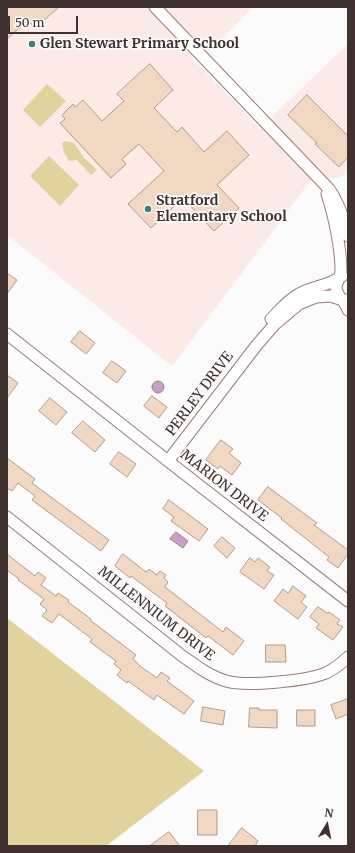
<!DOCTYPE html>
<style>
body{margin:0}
#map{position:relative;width:355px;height:853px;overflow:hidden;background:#fbfbfb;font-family:Merriweather,serif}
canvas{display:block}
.frame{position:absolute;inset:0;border:8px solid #3e312e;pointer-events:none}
.north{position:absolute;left:307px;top:805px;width:40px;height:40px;-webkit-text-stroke:3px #fbfbfb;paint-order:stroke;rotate:10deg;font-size:11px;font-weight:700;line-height:16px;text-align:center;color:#3e312e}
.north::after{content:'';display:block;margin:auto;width:14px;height:18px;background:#3e312e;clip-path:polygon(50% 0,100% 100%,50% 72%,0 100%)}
.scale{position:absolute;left:8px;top:16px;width:70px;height:18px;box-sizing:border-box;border:2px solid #3e312e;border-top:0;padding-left:5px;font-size:12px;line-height:14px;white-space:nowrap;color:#3e312e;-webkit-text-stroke:3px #fbfbfb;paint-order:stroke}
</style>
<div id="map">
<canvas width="355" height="853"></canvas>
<div class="frame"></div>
<div class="north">N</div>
<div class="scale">50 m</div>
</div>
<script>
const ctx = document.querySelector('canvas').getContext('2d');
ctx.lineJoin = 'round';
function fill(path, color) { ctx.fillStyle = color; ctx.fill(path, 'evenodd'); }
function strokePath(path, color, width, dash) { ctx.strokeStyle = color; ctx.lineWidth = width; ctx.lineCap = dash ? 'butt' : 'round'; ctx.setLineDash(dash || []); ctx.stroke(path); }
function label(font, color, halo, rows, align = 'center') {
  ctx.font = font + ' Merriweather,serif'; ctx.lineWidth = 3.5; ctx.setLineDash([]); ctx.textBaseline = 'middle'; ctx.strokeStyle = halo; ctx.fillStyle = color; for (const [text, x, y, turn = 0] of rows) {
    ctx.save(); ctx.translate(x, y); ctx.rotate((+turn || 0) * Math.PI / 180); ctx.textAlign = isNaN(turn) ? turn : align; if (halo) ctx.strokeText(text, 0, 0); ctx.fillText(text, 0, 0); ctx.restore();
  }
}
fill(new Path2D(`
 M7,7H253L217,44L190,56L260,128L348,44V170L341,177L311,180L172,366L7,235Z`), '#fbeae6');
fill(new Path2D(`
 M47,84L66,101L40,127L23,110Z
 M65,141L74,143L84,158L97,170L91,175L77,160L69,161L64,152L62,143Z
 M49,156L79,185L60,206L30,176Z
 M7,618L204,771L106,846H7Z`), '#e1d39e');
const water = new Path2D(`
 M152 387a6 6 0 1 1 12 0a6 6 0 1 1-12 0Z
 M176,532L188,541L183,548L170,539Z`);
fill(water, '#ca9fc6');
strokePath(water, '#a07e98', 1);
const building = new Path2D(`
 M7,7H59L36,27L27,21L7,39Z
 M150,64L173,90L154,108L177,132L182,127L204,152L227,131L249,155L217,185L239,208L214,231L183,198L151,228L128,204L164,171L139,144L122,159L126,164L111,178L60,123L65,119L62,115L73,104L75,107L83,100L102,121L124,101L117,94Z
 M307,95L348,136V157L339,167L315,144L317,143L288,115Z
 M7,273L17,280L7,294Z
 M80,331L95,343L86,354L71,342Z
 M112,361L126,371L117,383L103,373Z
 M7,375L18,383L7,398Z
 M152,396L167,407L159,418L144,406Z
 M50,398L67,412L56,425L39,411Z
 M83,421L105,440L95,452L72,433Z
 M221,440L233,449L229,453L241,463L232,475L220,466L218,469L206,460Z
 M119,452L136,464L127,477L110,464Z
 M7,458L35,479L32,483L109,540L101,551L32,500L35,496L18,483L12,491L7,488Z
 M268,487L317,523L314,525L348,550V554L338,568L327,560L329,557L281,519L282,518L258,500Z
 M169,500L208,529L199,541L171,521L174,517L163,509Z
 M222,537L235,548L227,558L214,546Z
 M7,554L35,576L38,572L46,578L41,585L56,596L58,593L69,600L68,602L91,619L90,620L136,655L133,659L140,666L157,678L161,672L170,678L167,681L194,701L184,714L157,695L154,700L128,681L127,683L117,675L121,670L114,664L116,661L90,642L92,639L59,614L52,623L42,616L47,610L40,604L44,599L18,580L19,579L7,570Z
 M123,554L146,572L149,569L157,575L160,571L166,575L164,578L168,582L165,587L223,632L226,627L244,641L233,655L208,636L206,638L165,606L167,603L131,576L130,578L115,566Z
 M250,558L255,562L258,558L270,567L267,571L274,575L264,589L240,572Z
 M293,586L306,596L301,602L307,607L298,619L274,601L283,589L288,593Z
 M318,607L327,613L329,612L340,620L337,624L343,627L333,640L316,628L319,624L310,617Z
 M266,645H285L286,662H266Z
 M348,699V714L336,719L331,705Z
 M203,707L225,711L223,725L201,721Z
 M250,708H259V710H277V728L249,727Z
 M297,710H315V726H297Z
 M198,810H217V835H198Z
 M242,828L258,841L255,846H228Z
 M169,832L180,846H150Z`);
fill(building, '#f0d8c2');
strokePath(building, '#b39c88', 1);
const minor = new Path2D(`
 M155,7L329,189C339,203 344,219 348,236
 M327,194C334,215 341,248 341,271C341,277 336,282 336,288C337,297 346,302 348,310
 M271,319C280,310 288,300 299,294C312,286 330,286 342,276
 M7,334L168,461L348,601
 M168,461L256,346L275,324L299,304L316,297L330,296L343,300H348
 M7,517L181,655C195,665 209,676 226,681C246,687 306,681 326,673C334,669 341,664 348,657`);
strokePath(minor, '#9a7b74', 13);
strokePath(minor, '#fff', 11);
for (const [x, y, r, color] of [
 [32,44,4,"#3a827d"],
 [148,209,4,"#3a827d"]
]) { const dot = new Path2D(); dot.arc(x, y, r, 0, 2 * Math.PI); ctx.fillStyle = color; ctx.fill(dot); strokePath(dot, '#fbfbfb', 1.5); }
label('bold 14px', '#3e312e', '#fbfbfb', [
 ["Glen Stewart Primary School",40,44],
 ["Stratford",156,201],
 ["Elementary School",156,217]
], 'left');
label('14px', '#3e312e', '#fbfbfb', [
 ["PERLEY DRIVE",200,394,-53],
 ["MARION DRIVE",224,486,38],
 ["MILLENNIUM DRIVE",156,614,38]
]);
</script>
